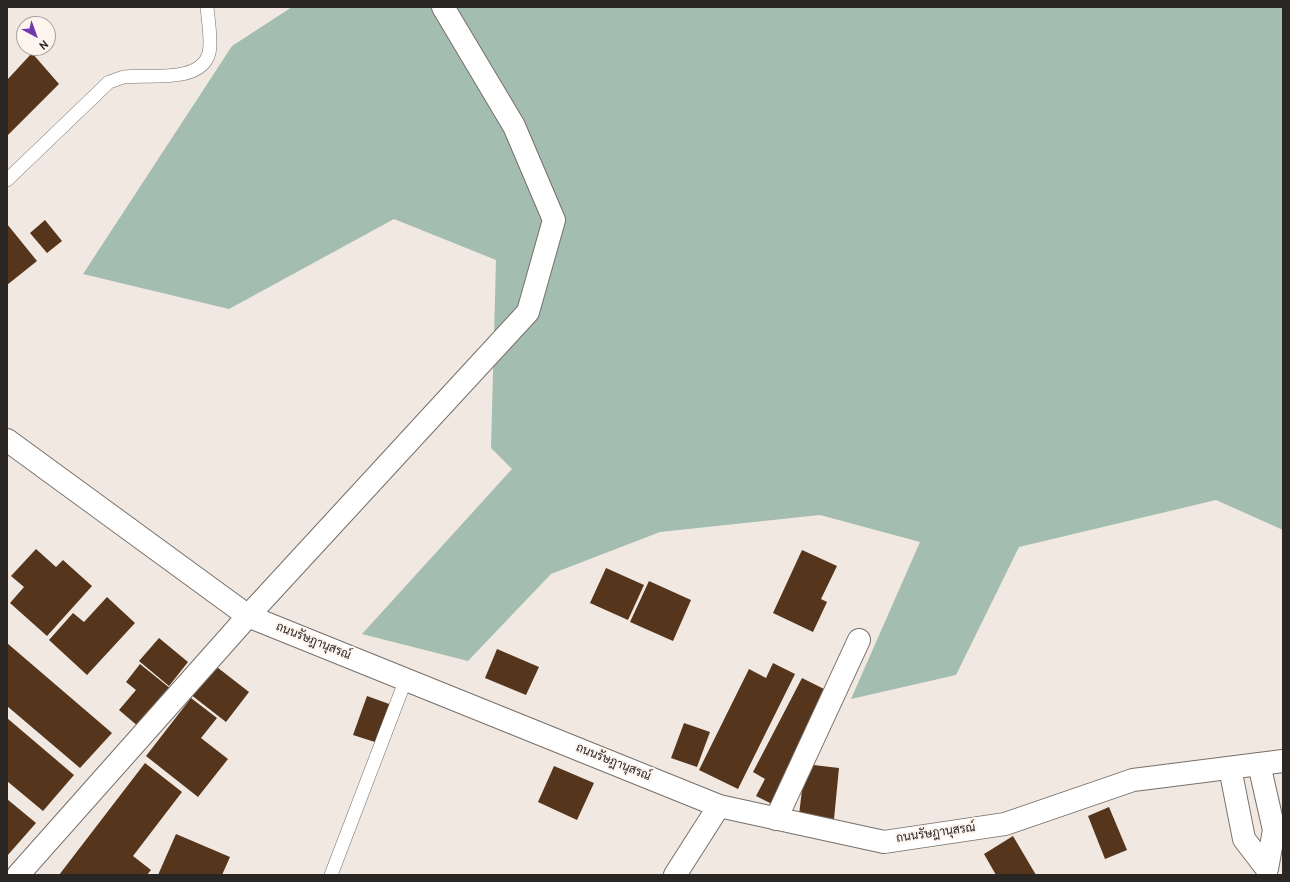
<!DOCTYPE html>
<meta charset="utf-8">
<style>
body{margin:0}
#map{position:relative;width:1290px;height:882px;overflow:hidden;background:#f1e8e2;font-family:Overpass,sans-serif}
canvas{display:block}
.frame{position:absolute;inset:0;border:8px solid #292624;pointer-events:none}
.north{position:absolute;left:16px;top:16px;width:40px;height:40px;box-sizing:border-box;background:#fef5ef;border:1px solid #a9a29e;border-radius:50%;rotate:139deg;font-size:11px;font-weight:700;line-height:16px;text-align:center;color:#292624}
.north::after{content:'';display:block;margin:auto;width:14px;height:18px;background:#7137ad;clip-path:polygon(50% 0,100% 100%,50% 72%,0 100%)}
</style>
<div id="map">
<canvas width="1290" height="882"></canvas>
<div class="frame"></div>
<div class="north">N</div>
</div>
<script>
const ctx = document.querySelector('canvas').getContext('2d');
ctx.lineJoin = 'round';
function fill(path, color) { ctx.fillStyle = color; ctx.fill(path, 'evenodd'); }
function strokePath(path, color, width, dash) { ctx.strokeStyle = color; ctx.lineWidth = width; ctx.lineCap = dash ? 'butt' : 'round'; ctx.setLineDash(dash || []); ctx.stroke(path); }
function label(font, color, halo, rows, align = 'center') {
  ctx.font = font + ' Overpass,Sarabun,sans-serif'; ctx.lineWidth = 4; ctx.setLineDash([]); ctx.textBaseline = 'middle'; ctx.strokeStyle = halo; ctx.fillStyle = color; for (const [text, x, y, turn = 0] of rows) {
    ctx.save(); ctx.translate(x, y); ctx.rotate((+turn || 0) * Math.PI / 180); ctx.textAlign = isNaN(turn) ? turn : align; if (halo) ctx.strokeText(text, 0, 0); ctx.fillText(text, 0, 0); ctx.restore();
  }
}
fill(new Path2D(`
 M292,7H1283V530L1216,500L1019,547L956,675L851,699L920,542L820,515L660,532L551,574L468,661L362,634L512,469L491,448L496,260L394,219L229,309L83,274L232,46Z`), '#a3beb0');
fill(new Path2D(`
 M32,53L59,84L7,136V80Z
 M45,220L62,241L47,253L30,233Z
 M7,224L37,261L7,285Z
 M36,549L56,567L63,560L92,586L47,636L10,603L24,587L11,576Z
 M802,550L837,566L821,599L827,602L813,632L773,613Z
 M606,568L644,585L628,620L590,603Z
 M649,581L691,600L673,641L630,622Z
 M107,597L135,623L87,675L49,640L73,613L84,622Z
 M159,638L188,662L169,686L139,661Z
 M7,643L112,733L80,768L7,706Z
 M497,649L539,667L526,695L485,678Z
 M773,663L795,674L738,789L699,770L749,669L766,678Z
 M140,664L171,689L139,727L119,710L136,690L126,682Z
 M213,664L249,692L226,722L190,694Z
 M802,678L830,692L772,804L756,796L765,779L753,772Z
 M367,696L392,705L378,743L353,735Z
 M191,698L217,718L201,738L228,759L198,797L146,756Z
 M7,718L74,775L43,811L7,781Z
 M684,723L710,732L697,767L671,758Z
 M145,763L182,792L133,856L151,870L147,875H59Z
 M805,764L839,768L834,819L799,815Z
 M554,766L594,783L577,820L538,802Z
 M7,799L36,823L7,856Z
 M1109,807L1127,850L1105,859L1088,816Z
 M176,834L230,857L222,875H158Z
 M1013,836L1036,875H996L984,854Z`), '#55351b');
const lane = new Path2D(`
 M7,180L109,82C114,81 119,78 124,77C148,74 201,84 209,53C212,41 208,19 207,7
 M331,875L406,679`);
const street = new Path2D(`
 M1230,768L1244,839L1267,869L1274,830L1259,764
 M776,819L859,640
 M18,875L248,616L528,312L554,220L514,126L443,7
 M675,875L719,806`);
const secondary = new Path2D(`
 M7,440L248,616L719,806L884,842L1005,824L1133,780L1283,761`);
strokePath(lane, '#776f69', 14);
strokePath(street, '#776f69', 24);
strokePath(secondary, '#776f69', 24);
strokePath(lane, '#fff', 13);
strokePath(street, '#fff', 22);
strokePath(secondary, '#fff', 22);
label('12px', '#292624', '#fef5ef', [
 ["ถนนรัษฎานุสรณ์",313,642,22],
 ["ถนนรัษฎานุสรณ์",613,763,22],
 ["ถนนรัษฎานุสรณ์",936,834,-8]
]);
</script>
